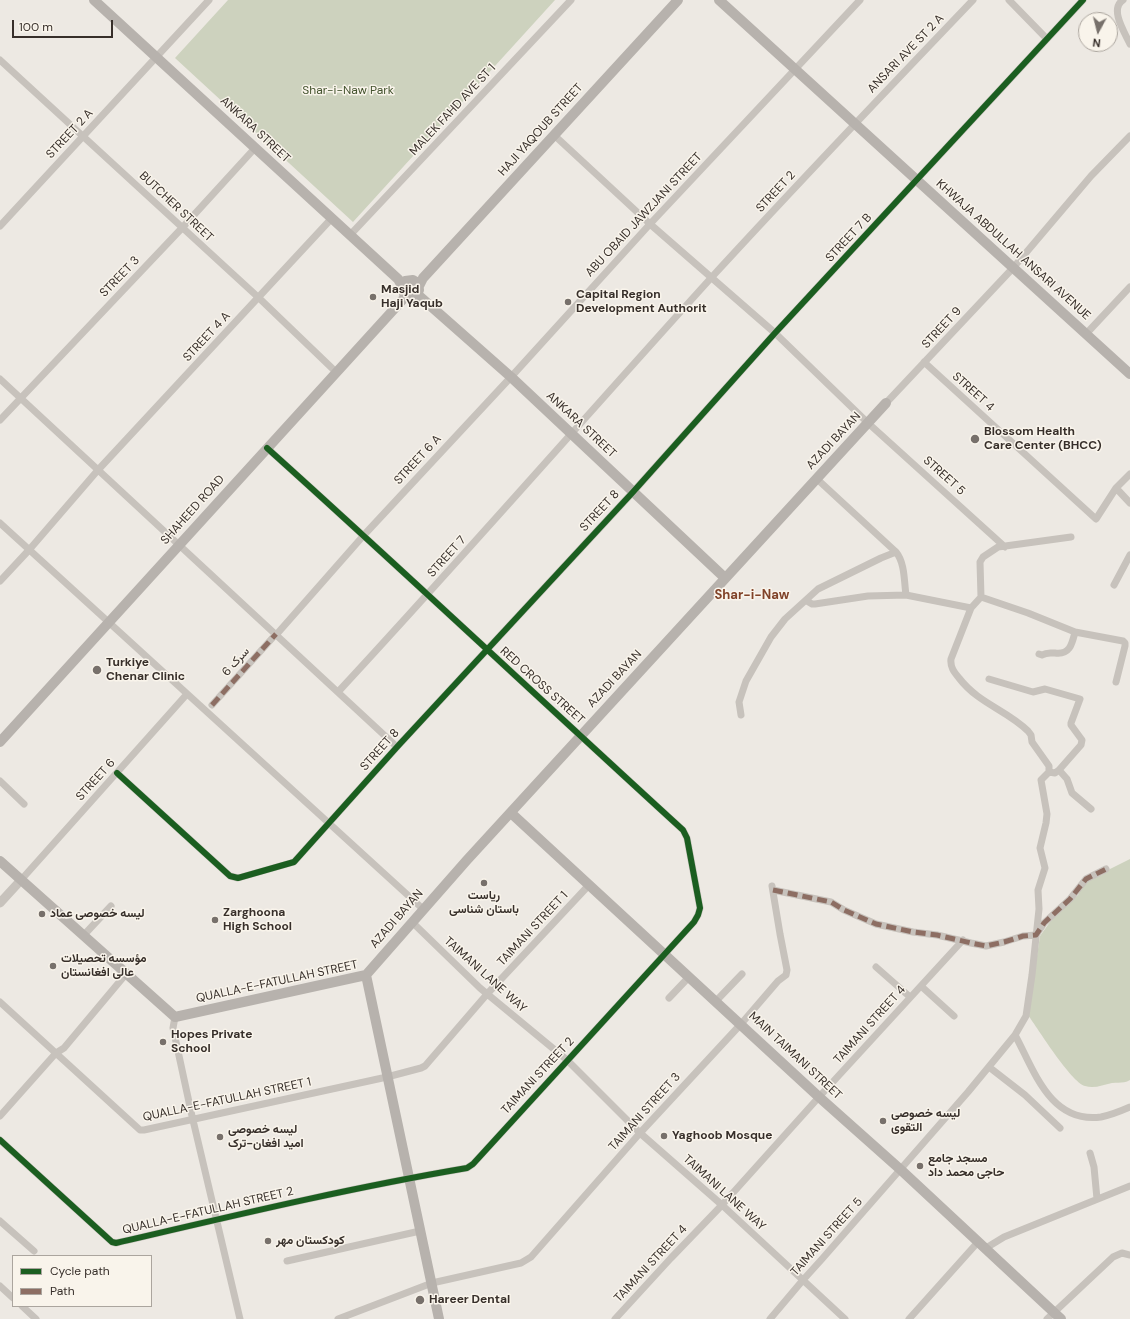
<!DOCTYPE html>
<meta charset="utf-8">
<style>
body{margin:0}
#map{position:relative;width:1130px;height:1319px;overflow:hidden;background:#ede9e3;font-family:"DM Sans",sans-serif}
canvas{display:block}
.legend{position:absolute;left:12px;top:1255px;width:140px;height:52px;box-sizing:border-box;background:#f9f4eb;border:1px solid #aba59e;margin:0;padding:5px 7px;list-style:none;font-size:12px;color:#372f2a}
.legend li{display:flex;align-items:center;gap:8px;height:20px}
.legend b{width:20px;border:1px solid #aba59e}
.north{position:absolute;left:1078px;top:12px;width:40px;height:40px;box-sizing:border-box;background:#f9f4eb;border:1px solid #aba59e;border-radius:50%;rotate:187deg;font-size:11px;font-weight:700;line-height:16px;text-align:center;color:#372f2a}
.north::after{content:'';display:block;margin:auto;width:14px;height:18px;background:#77706b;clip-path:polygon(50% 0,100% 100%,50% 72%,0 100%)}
.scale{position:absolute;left:12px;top:20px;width:101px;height:18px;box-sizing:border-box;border:2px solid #372f2a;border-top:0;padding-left:5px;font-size:12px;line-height:14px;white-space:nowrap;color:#372f2a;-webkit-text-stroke:3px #f9f4eb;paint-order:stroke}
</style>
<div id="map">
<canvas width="1130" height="1319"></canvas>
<ul class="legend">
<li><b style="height:5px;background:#1b5e20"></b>Cycle path</li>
<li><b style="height:5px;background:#8d6e63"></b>Path</li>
</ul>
<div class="north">N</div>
<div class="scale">100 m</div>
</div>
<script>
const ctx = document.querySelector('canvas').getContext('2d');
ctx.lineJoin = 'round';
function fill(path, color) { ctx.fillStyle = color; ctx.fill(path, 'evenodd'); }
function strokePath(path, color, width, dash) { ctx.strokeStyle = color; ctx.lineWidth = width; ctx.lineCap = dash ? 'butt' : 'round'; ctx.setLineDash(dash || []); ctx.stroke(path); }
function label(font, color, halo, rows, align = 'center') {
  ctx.font = font + ' "DM Sans",Vazirmatn,sans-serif'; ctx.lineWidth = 3; ctx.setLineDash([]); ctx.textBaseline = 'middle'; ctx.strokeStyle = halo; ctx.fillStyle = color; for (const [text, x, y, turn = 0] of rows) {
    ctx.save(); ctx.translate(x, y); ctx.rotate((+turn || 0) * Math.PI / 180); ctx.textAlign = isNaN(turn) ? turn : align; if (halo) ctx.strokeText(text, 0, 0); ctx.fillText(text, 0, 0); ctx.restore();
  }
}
fill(new Path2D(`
 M228,0H555L353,222L175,58Z
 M1130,859V1080C1124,1084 1119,1082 1112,1083C1103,1085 1094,1089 1085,1086C1071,1082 1038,1029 1028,1015L1040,936L1050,922L1078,895L1084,884L1090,880L1102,875L1110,869Z`), '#cdd2be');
strokePath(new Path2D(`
 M1009,0L1047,39
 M1123,0C1109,9 1125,33 1130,44
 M0,60L259,298L336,372
 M554,135L650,224L775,333L868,423L1005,547
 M0,226L209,0
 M351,234L571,0
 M1086,334L1130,287
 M924,362L1096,519L1116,488L1130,474
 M0,379L397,747
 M886,403L1013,268L1091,176L1130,136
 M0,420L182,228L255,148
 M1116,488L1130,503
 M0,523L423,909
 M896,552C905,563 904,581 906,595
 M0,581L29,550L98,470L332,218
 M1114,585L1130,555
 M981,597L1028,613L1075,632L1123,641L1125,643V646L1116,682
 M807,601L812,604H815L868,596L906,595L971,608
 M276,635L364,535L511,377L650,224L860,0
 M1039,654L1042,655C1047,652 1049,653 1055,653C1070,655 1072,644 1075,632
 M989,679L1033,692L1045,689L1080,699L1071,723V725L1082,740L1081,745L1059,770L1055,773L1049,772
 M338,692C464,556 586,416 711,278C797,184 885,92 973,0
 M212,705L276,634
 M741,715L739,702L746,681L771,637L785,619L818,589L881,558L896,552L817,479
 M1059,770L1067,779L1072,793L1091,809
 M117,773L230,876L238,878L294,862L397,747L633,492L775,333L1083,0
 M0,781L24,804
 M21,880L187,694
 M773,890L831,902L844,910L876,924L913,932L937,935L971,943L986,946L1004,942L1023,936L1036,935L1044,923L1070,899L1086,879L1106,869
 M412,922L480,988L567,1060L640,1133L722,1205L845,1319
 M83,936L111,906
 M876,967L910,997
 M921,986L954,1016
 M669,998L689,977
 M716,1001L742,974
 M0,1002L140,1130H144L387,1077L421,1068L425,1066L488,993L589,885
 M175,1017L173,1028L192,1116L240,1319
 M1015,1035C1034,1070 1050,1124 1101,1117C1111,1115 1121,1111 1130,1107
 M989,1067L1025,1095L1060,1128
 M0,1116L56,1053L64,1048L126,974
 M0,1140L112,1242L116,1243C232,1216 349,1188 467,1168L473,1164L694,922L698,915L700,908L687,838L683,830C544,703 407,574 267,448
 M1090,1153L1094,1167L1097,1199
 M0,1221L34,1251
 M986,1248L1004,1237L1130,1186
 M287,1261L420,1231
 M0,1286L13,1298
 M22,1306L36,1319
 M338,1319L432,1283L521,1263L531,1257L640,1133L741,1024L778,981L786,975L787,970L780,934L772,886
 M615,1319L671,1258L722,1205L819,1097L963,940
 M770,1319L803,1280L822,1259L968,1092L1015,1035L1026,1016L1032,975L1039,909L1038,890L1045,868L1040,848L1046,823L1047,814L1041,780L1049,772V766L1032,742L1031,735L1028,731C1007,710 979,704 959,678C954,672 950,667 951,659L971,608L981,597L980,562L983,557L998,547L1071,537
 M909,1319L978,1242
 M1047,1319L1113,1257L1122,1253L1130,1255`), '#c7c2bc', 7);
strokePath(new Path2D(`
 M0,903L21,880`), '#c7c2bc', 9);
strokePath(new Path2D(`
 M94,0L398,279L402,286L404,294L411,297L417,294L419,290L418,283L413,280L405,281L402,286
 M719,0L1130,374
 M419,286L423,278L678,0
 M417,294L511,377L725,578
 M0,742L406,296
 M511,813L819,1097L901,1170L1061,1319
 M0,861L175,1017L366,975
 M366,975L467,860L886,403
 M366,975L439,1319`), '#b7b2ad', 10);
strokePath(new Path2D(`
 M212,705L276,634
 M773,890L831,902L844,910L876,924L913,932L937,935L971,943L986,946L1004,942L1023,936L1036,935L1044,923L1070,899L1086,879L1106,869`), '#8d6e63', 5, [10, 5]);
strokePath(new Path2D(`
 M117,773L230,876L238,878L294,862L397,747L633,492L775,333L1083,0
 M0,1140L112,1242L116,1243C232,1216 349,1188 467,1168L473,1164L694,922L698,915L700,908L687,838L683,830C544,703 407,574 267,448`), '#1b5e20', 6);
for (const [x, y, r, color] of [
 [373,297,4,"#77706b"],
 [568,302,4,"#77706b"],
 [975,439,5,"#77706b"],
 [97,670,5,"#77706b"],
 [484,883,4,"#77706b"],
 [42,914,4,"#77706b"],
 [215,920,4,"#77706b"],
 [53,966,4,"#77706b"],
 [163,1042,4,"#77706b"],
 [883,1121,4,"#77706b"],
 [664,1136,4,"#77706b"],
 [220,1137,4,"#77706b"],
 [920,1166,4,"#77706b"],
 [268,1241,4,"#77706b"],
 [420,1300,5,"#77706b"]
]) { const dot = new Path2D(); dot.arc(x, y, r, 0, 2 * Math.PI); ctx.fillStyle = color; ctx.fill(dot); strokePath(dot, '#f9f4eb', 1.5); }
label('12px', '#372f2a', '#f9f4eb', [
 ["ANSARI AVE ST 2 A",906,54,-46],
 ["MALEK FAHD AVE ST 1",453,110,-47],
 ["ANKARA STREET",255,130,43],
 ["HAJI YAQOUB STREET",541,130,-48],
 ["STREET 2 A",70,134,-47],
 ["STREET 2",776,192,-47],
 ["BUTCHER STREET",176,207,43],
 ["ABU OBAID JAWZJANI STREET",644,215,-47],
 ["STREET 7 B",849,238,-47],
 ["KHWAJA ABDULLAH ANSARI AVENUE",1013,250,42],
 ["STREET 3",120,277,-46],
 ["STREET 9",942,328,-47],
 ["STREET 4 A",207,337,-47],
 ["STREET 4",973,392,42],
 ["ANKARA STREET",581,425,43],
 ["AZADI BAYAN",834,441,-47],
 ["STREET 6 A",418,460,-47],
 ["STREET 5",944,476,42],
 ["SHAHEED ROAD",193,510,-48],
 ["STREET 8",600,511,-47],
 ["STREET 7",447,557,-48],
 ["سرک 6",236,662,-48],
 ["AZADI BAYAN",615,679,-47],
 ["RED CROSS STREET",542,686,42],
 ["STREET 8",380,750,-48],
 ["STREET 6",96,780,-48],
 ["AZADI BAYAN",397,919,-49],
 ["TAIMANI STREET 1",533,929,-47],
 ["TAIMANI LANE WAY",485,975,42],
 ["QUALLA-E-FATULLAH STREET",277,982,-12],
 ["TAIMANI STREET 4",870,1025,-48],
 ["MAIN TAIMANI STREET",795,1056,43],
 ["TAIMANI STREET 2",538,1076,-47],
 ["QUALLA-E-FATULLAH STREET 1",227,1100,-12],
 ["TAIMANI STREET 3",645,1112,-48],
 ["TAIMANI LANE WAY",724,1193,42],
 ["QUALLA-E-FATULLAH STREET 2",208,1211,-13],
 ["TAIMANI STREET 5",827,1237,-48],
 ["TAIMANI STREET 4",651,1264,-47]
]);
label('12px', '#44542f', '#f9f4eb', [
 ["Shar-i-Naw Park",348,91]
]);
label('bold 12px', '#372f2a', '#f9f4eb', [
 ["Masjid",381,290],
 ["Haji Yaqub",381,304],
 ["Capital Region",576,295],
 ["Development Authorit",576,309],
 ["Blossom Health",984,432],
 ["Care Center (BHCC)",984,446],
 ["Turkiye",106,663],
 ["Chenar Clinic",106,677],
 ["ریاست",484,896,"center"],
 ["باستان شناسی",484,910,"center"],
 ["Zarghoona",223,913],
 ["High School",223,927],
 ["لیسه خصوصی عماد",50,914],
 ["مؤسسه تحصیلات",61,959],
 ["عالی افغانستان",61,973],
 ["Hopes Private",171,1035],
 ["School",171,1049],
 ["لیسه خصوصی",891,1114],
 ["التقوی",891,1128],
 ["لیسه خصوصی",228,1130],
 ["امید افغان-ترک",228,1144],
 ["Yaghoob Mosque",672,1136],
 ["مسجد جامع",928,1159],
 ["حاجی محمد داد",928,1173],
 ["کودکستان مهر",276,1241],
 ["Hareer Dental",429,1300]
], 'left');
label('bold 13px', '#814329', '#f9f4eb', [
 ["Shar-i-Naw",752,596]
]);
</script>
